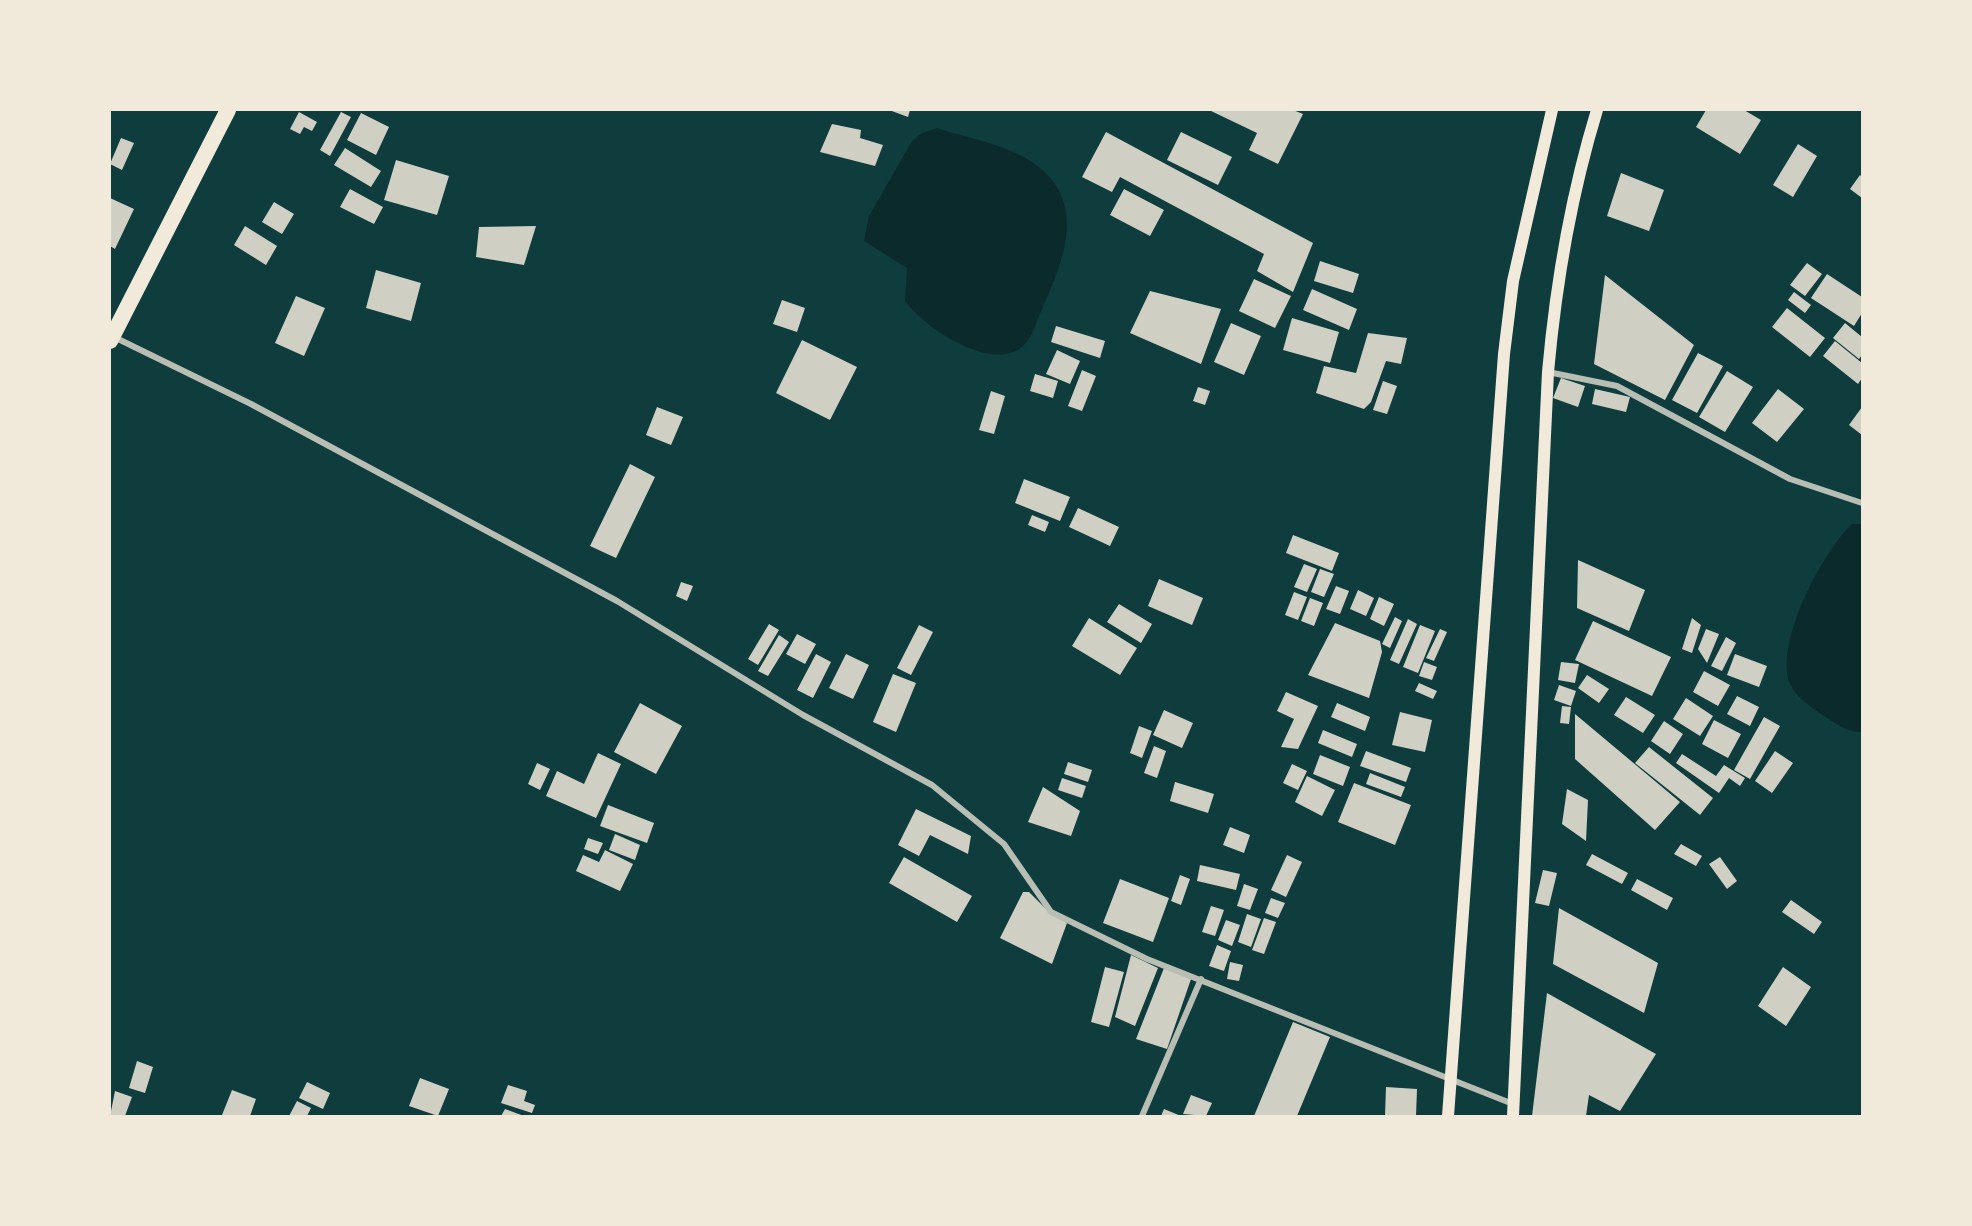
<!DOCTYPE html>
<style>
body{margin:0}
#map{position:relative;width:1972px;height:1226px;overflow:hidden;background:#0f3d3e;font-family:Mulish,sans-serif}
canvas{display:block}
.frame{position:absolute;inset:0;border:111px solid #f1e9da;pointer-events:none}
</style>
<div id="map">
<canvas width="1972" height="1226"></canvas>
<div class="frame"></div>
</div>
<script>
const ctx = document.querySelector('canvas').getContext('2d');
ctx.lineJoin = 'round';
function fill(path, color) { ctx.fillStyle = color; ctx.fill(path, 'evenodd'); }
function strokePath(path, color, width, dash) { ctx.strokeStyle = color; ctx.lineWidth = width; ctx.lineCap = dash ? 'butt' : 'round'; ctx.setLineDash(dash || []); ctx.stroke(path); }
fill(new Path2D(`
 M937,128C970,139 1012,145 1039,167C1087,206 1063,262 1042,309C1037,320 1032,338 1023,346C992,374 924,327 905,301L907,268L864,241L869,216L912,141L922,133Z
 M1852,524H1862V732C1846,733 1834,722 1821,714C1810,706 1798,699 1791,686C1772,646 1823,551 1852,524Z`), '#0a2a2b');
fill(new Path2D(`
 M889,110H910L908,117Z
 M1209,110H1293L1303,114L1278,164L1249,150L1257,133Z
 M1706,110H1744L1761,120L1740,154L1696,127Z
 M299,112L317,122L312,131L304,127L300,134L290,129Z
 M341,112L351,117L330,156L320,150Z
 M361,113L389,127L376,155L347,140Z
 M832,124L861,130L860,138L883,145L875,166L820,152Z
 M1106,132L1313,243L1293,292L1257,271L1264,254L1120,177L1112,192L1082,177Z
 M1181,132L1232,157L1218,185L1167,160Z
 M121,138L134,143L122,170L110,164Z
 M1798,144L1817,156L1793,197L1773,185Z
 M345,148L381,171L371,187L334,165Z
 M396,160L449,176L437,215L384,200Z
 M1621,173L1664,190L1649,231L1607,216Z
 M1860,175L1862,177V198L1850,189Z
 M350,189L383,207L374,224L340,207Z
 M1124,189L1164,210L1150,236L1110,215Z
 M110,198L134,209L115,249L110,246Z
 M274,202L294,214L282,234L262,222Z
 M245,226L277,246L266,265L234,245Z
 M536,226L524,265L476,257L479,227Z
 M1320,261L1359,274L1353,293L1314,281Z
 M1807,263L1822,274L1805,296L1790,285Z
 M376,270L421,283L411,321L366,308Z
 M1827,274L1862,297V313L1854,326L1811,298Z
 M1605,275L1694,345L1665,400L1594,364Z
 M1254,279L1291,296L1275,328L1239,311Z
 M1312,289L1357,309L1349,330L1303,310Z
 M1150,291L1221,309L1201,364L1130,333Z
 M1794,292L1811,305L1805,313L1788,300Z
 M296,296L325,308L304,356L275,343Z
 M782,300L805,308L797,332L773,324Z
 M1787,308L1825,338L1810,357L1772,327Z
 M1292,318L1339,332L1330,363L1283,350Z
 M1231,323L1261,336L1244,375L1214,362Z
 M1845,323L1862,337V355L1859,359L1833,338Z
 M1056,326L1105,341L1100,358L1051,342Z
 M1368,333L1407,338L1401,364L1386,361L1371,402L1364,409L1316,393L1324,366L1356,373Z
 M802,340L857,367L830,420L776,393Z
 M1835,341L1862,363V378L1858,384L1823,356Z
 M1057,350L1080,361L1070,384L1046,374Z
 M1698,353L1723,366L1697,413L1672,400Z
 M1082,370L1096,376L1082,411L1068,406Z
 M1727,371L1753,387L1725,432L1699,417Z
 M1035,374L1058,381L1053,398L1030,391Z
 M1561,378L1585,386L1578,407L1553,398Z
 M1383,381L1397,386L1387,414L1373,410Z
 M1198,387L1210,391L1205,405L1193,401Z
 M1595,389L1630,397L1626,412L1592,404Z
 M1778,389L1804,409L1777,442L1752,423Z
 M991,391L1005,396L994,434L979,430Z
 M657,407L683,417L671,445L646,435Z
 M1862,407V435L1849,425Z
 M630,464L655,477L616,558L590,546Z
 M1024,479L1070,497L1060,521L1015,503Z
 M1078,508L1119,527L1110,546L1069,527Z
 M1032,515L1049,522L1045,532L1028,525Z
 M1293,535L1339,553L1332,571L1286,553Z
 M1578,560L1645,590L1629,631L1577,608Z
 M1304,564L1317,569L1307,592L1294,587Z
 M1320,569L1334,574L1324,597L1311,592Z
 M1159,579L1203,598L1192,625L1148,606Z
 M681,582L693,586L687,601L676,596Z
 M1336,586L1349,591L1340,614L1326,609Z
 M1358,590L1374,598L1366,616L1350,609Z
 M1294,592L1307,597L1298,620L1285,615Z
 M1379,597L1394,604L1384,626L1370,619Z
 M1310,598L1323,603L1314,626L1301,621Z
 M1119,604L1152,624L1141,643L1107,622Z
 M1395,617L1402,621L1390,648L1382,644Z
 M1089,618L1137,648L1120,675L1072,646Z
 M1692,618L1701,625L1692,653L1682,649Z
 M1408,619L1417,624L1399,664L1390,660Z
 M1593,621L1671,657L1652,696L1575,660Z
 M1335,623L1380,641L1382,652L1369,698L1308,675Z
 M769,624L779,630L758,665L748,659Z
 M919,625L933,632L911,675L897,668Z
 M1420,625L1435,631L1418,673L1403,667Z
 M1440,629L1447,632L1434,661L1426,658Z
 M1706,629L1719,634L1707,663L1698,649Z
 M797,634L816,644L805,664L786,654Z
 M779,635L789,642L768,676L758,671Z
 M1726,637L1736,643L1722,671L1711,666Z
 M816,654L831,662L813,698L797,690Z
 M846,654L869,665L853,699L829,688Z
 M1735,654L1767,666L1759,687L1727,675Z
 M1424,662L1437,667L1432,680L1419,676Z
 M1561,662L1579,664L1575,683L1558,680Z
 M1704,671L1730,685L1718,706L1693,692Z
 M893,674L916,683L896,732L873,722Z
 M1587,675L1609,689L1599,703L1578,688Z
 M1419,683L1437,691L1433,699L1415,691Z
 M1559,685L1576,691L1571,706L1554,700Z
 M1286,692L1318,706L1298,749L1281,747L1294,719L1277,711Z
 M1737,696L1759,707L1750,726L1727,714Z
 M1626,697L1655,715L1643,733L1614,715Z
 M1686,698L1713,716L1700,736L1673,719Z
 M640,703L682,726L656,774L614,752Z
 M1337,703L1370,717L1365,731L1331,717Z
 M1562,706L1571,707L1569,724L1560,723Z
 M1164,710L1193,723L1182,748L1153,735Z
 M1400,712L1432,720L1425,752L1392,745Z
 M1575,714L1680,802L1655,830L1575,759Z
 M1764,717L1780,726L1750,779L1734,770Z
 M1714,720L1741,734L1728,758L1702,744Z
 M1664,721L1683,734L1670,754L1651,741Z
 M1139,726L1152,731L1142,758L1130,753Z
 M1323,730L1357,744L1352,757L1318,743Z
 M1154,746L1166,751L1157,778L1144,773Z
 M1649,747L1713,798L1700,815L1635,763Z
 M1366,751L1411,768L1406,782L1360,766Z
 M1775,751L1793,763L1772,793L1755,781Z
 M598,753L621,764L596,818L546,796L557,771L584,784Z
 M1682,754L1716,776L1724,765L1745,778L1740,786L1729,778L1719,793L1676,763Z
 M1320,755L1350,767L1343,786L1313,774Z
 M1068,762L1092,770L1088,782L1064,774Z
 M537,763L550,769L540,790L528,784Z
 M1292,764L1307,771L1298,790L1283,783Z
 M1370,773L1405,787L1401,797L1366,784Z
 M1307,776L1335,790L1322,816L1295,802Z
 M1062,778L1086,786L1082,798L1058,790Z
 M1175,782L1214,794L1208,813L1170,801Z
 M1354,783L1411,805L1395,845L1338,822Z
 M1043,787L1080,811L1071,836L1028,822Z
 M1567,789L1588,800L1586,841L1562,824Z
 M608,805L654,823L647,843L600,826Z
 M916,809L971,836L968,854L930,835L919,856L898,845Z
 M1230,827L1250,835L1244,853L1223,845Z
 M615,834L640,845L635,860L609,850Z
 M588,838L603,843L598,854L584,849Z
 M1681,844L1702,856L1696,866L1674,854Z
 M605,850L633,864L620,891L576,871L583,855L599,862Z
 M1592,854L1628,873L1622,884L1586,865Z
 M1287,855L1302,862L1286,897L1271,890Z
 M904,857L972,896L957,922L889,883Z
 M1720,857L1737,881L1727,889L1709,864Z
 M1200,865L1240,874L1236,890L1197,881Z
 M1543,870L1557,873L1549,906L1535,903Z
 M1180,875L1190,879L1181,905L1171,901Z
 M1120,879L1169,898L1153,942L1103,923Z
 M1637,879L1673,898L1667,910L1631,890Z
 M1244,884L1258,889L1250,910L1237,906Z
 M1023,892H1029L1049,912L1067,923L1052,964L1000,938Z
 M1271,898L1285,903L1278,918L1265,913Z
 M1791,900L1822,922L1814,934L1782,912Z
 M1211,906L1224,910L1215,936L1202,932Z
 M1559,908L1658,963L1644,1013L1553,964Z
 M1247,914L1261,919L1251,947L1238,942Z
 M1264,918L1276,922L1264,954L1252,950Z
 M1226,920L1240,925L1232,946L1218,940Z
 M1217,945L1231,951L1224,971L1209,966Z
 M1131,955L1158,968L1135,1026L1115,1017Z
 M1230,962L1243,965L1239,981L1227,979Z
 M1105,967L1124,972L1109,1027L1091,1022Z
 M1783,967L1811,987L1786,1026L1758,1006Z
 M1164,968L1191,979L1167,1049L1136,1039Z
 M1547,993L1656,1054L1620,1111L1589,1095L1586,1116H1532Z
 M1293,1022L1330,1037L1297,1116H1254Z
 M137,1061L153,1067L145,1093L129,1088Z
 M420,1078L449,1089L438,1116L409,1106Z
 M307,1082L330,1093L323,1109L299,1098Z
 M508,1085L527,1091L524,1101L535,1105L532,1113L501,1103Z
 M1386,1087L1417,1089L1416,1116H1385Z
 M232,1090L256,1099L250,1116L222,1115Z
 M115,1091L132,1097L125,1116H110Z
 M1191,1095L1212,1103L1206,1116L1183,1114Z
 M297,1101L311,1108L307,1116H289Z
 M505,1109L524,1116H501Z
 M1164,1109L1181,1116H1161Z`), '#cfcfc3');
strokePath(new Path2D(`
 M114,337L251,404L617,601L803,715L932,785L1004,844L1051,912L1147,959L1513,1104
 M1548,372L1617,386L1790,479L1862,503
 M1142,1116L1201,979`), '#b8beb3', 6);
strokePath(new Path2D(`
 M1448,1116L1504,354L1513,281L1552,110
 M1513,1116L1548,372C1556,283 1571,195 1597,110`), '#f1e9da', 12);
strokePath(new Path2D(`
 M110,341L228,110`), '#f1e9da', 16);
</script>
